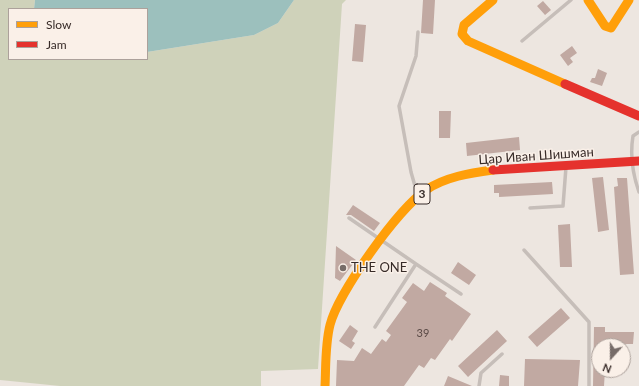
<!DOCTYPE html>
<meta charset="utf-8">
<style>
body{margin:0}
#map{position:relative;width:639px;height:386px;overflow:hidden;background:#ede6e0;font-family:Lato,sans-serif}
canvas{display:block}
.legend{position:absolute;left:8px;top:8px;width:140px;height:52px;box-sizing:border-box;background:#faf0e8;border:1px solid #aca19b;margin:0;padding:5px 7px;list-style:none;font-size:12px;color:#372b28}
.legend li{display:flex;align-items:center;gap:8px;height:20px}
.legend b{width:20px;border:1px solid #aca19b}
.north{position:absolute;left:591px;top:338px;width:40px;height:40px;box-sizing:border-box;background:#faf0e8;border:1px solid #aca19b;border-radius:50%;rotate:201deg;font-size:11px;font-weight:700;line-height:16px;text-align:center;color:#372b28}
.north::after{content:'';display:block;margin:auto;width:14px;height:18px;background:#776c68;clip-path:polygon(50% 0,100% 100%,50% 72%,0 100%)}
</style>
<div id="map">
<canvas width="639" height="386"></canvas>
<ul class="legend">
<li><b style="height:5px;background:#ff9f0a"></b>Slow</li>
<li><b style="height:5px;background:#e5322d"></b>Jam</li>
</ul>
<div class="north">N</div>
</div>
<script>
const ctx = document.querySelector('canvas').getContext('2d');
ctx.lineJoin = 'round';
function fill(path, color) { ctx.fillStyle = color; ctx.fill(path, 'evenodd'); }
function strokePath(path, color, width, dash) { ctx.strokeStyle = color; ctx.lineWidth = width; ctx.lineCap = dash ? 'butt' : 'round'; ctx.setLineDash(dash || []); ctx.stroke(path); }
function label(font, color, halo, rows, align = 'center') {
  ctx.font = font + ' Lato,sans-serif'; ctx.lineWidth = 3; ctx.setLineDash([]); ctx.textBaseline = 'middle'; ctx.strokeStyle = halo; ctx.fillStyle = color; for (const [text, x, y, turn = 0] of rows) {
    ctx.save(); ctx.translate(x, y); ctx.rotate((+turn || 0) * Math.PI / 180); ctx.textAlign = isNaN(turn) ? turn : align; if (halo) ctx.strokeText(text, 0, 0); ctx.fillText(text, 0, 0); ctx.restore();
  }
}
fill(new Path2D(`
 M0,0H35L34,9H9V59H147V52L254,35L278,23L294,0H346L342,4L318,369L261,371V386H60L0,380Z`), '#cfd2ba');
fill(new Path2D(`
 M35,0H294L278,23L254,35L147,52V9H34Z`), '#9cc0bd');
fill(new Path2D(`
 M423,0H435L433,34L421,33Z
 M543,1L551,10L545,15L537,6Z
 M355,24L366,25L363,62L352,61Z
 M572,46L577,53L570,58L573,62L568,66L560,55Z
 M598,69L607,73L602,86L590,82L592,78H595Z
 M439,111H451L450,138H439Z
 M519,137L520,150L467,156L466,143Z
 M603,177L609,230L598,232L592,178Z
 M617,178H627L634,274L620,275L614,187L618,186Z
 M552,182L553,194L499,197V193H494V185Z
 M353,205L380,223L374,231L351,215H346Z
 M570,224L572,267H560L558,225Z
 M336,246L356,260L340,281L335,278Z
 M458,262L476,275L469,285L451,273Z
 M430,282L447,293L445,296L471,314L452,341L450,339L435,360L431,358L424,368L419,365L404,386H336L337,360L354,361L362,348L371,354L382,339L386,342L391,335L386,331L407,302L402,298L413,283L424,291Z
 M561,308L570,318L537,347L528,337Z
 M350,325L358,331L352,341L355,343L351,349L339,341Z
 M594,327H605V332H634L633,344H605V346H599V370H605L604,386H593Z
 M497,330L507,341L468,377L458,366Z
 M525,359L580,360L578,386H524Z
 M500,375L509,376V386H499Z
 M448,376L472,386H444Z`), '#c1a9a2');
strokePath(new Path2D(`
 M418,32L416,56L399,106L411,172L415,186L420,194
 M522,41L571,0
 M639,132L633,136C630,154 633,175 639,192
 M530,208L563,206L566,167
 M349,218L416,264L375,327
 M524,250L589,322V386
 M416,264L461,294
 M479,386L481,373L502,354`), '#c6beb9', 3.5);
strokePath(new Path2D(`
 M493,0L464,25L462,34L468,41L565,84
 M588,0L605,26L611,28L629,0
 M325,386C326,366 325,345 330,325C338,293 398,209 426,190C445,177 470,173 493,170`), '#ff9f0a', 9);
strokePath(new Path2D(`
 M565,84L639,116
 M493,170L639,161`), '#e5322d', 9);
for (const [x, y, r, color] of [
 [343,268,4,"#776c68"]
]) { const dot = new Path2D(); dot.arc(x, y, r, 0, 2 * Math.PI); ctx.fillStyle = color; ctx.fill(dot); strokePath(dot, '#faf0e8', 1.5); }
label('11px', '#5a4a46', null, [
 ["39",423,333]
]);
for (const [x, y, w] of [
 [422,194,16]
]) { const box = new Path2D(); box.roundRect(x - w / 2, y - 10, w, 20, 3); ctx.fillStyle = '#faf0e8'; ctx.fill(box); strokePath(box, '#372b28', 1); }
label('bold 12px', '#372b28', null, [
 ["3",422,194]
]);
label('13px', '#372b28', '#faf0e8', [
 ["Цар Иван Шишман",536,156,-4]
]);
label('13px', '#372b28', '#faf0e8', [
 ["THE ONE",351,268]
], 'left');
</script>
